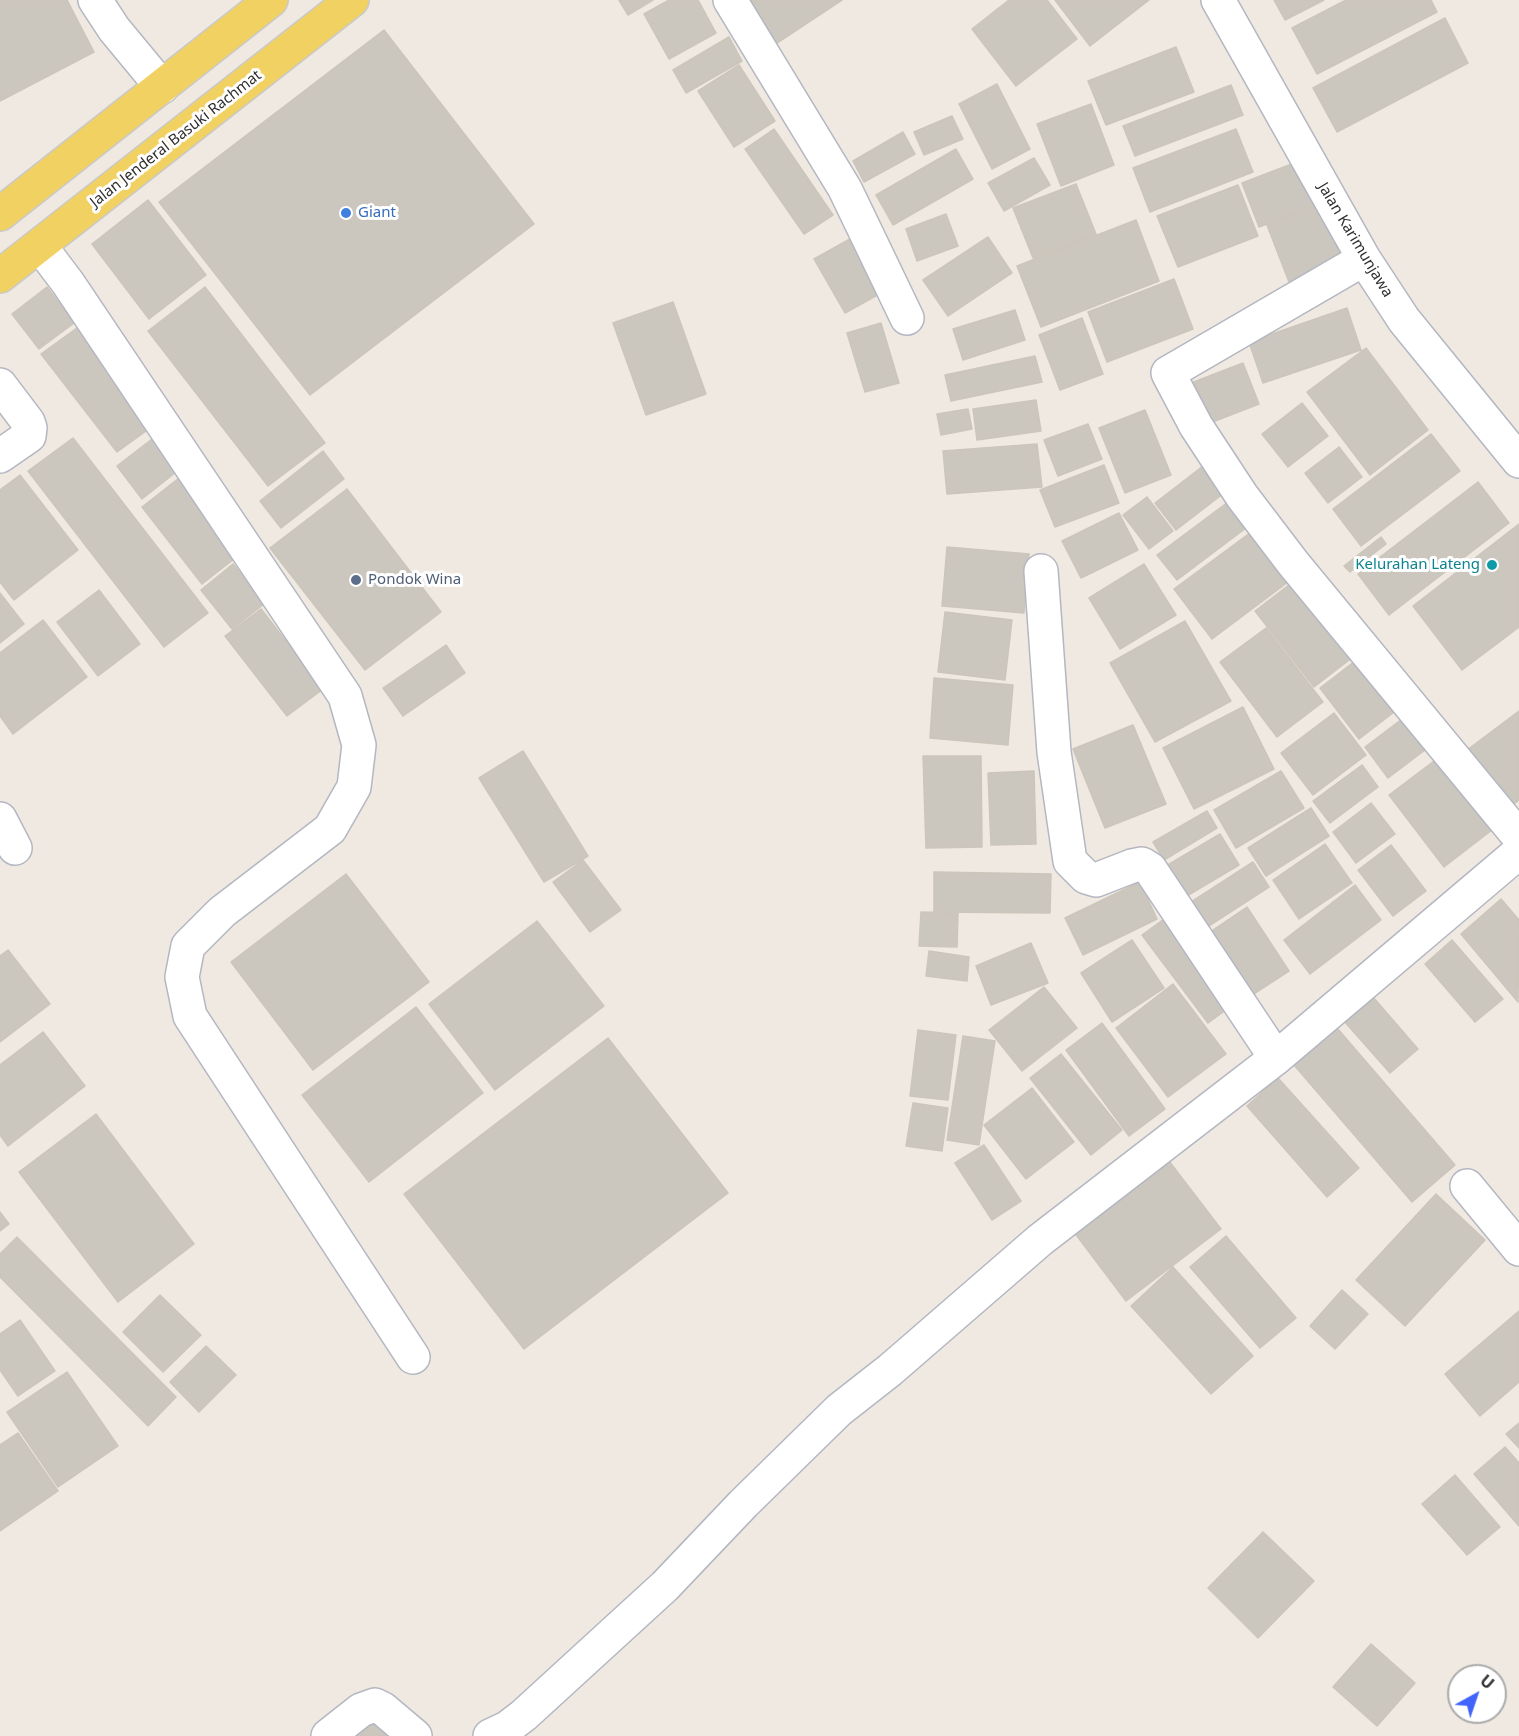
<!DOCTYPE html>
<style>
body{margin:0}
#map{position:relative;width:1519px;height:1736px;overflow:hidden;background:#efe9e1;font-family:"Noto Sans",sans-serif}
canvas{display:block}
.north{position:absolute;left:1447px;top:1664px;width:60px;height:60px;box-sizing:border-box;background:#fff;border:2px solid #ababab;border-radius:50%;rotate:40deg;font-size:16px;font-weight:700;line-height:24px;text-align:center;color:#2e2e2e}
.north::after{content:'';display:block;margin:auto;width:21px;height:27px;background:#4264fb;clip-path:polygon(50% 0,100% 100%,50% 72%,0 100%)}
</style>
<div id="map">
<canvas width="1519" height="1736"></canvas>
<div class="north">U</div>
</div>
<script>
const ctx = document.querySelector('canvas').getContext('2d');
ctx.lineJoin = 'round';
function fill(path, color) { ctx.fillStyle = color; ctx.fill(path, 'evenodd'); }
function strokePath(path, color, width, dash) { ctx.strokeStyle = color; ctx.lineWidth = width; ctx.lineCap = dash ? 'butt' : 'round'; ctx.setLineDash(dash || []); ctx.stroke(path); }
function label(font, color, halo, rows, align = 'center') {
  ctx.font = font + ' "Noto Sans",sans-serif'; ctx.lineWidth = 6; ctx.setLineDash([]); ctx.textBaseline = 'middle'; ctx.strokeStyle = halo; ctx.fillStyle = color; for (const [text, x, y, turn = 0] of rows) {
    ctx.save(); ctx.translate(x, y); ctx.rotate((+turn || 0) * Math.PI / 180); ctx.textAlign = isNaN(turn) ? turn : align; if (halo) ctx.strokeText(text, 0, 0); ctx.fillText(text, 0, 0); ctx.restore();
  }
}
const building = new Path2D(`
 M0,0H67L94,52L0,101Z
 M619,0H653L628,15Z
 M669,0H698L716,33L669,59L644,14Z
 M749,0H842L777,43Z
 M1009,0H1047L1077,39L1016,86L972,29Z
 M1055,0H1149L1090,46Z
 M1274,0H1324L1285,20Z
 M1346,0H1431L1437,12L1317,74L1292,28Z
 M1445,18L1468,63L1337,132L1313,88Z
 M384,30L534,224L310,395L159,202Z
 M729,37L742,61L686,93L673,70Z
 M1176,47L1194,92L1106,125L1088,81Z
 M739,65L775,121L734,147L698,91Z
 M997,84L1030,149L992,169L959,104Z
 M1231,85L1243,115L1135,156L1123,126Z
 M1091,104L1114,165L1061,186L1037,124Z
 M952,116L963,139L924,155L914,132Z
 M774,129L833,215L804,234L745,149Z
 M1236,129L1253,172L1150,212L1133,168Z
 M903,132L915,154L864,182L853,161Z
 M956,149L973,179L893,225L876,195Z
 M1034,158L1050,185L1004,211L988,183Z
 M1297,162L1314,206L1259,227L1242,183Z
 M1076,184L1096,234L1033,258L1013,208Z
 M1238,185L1258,236L1178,267L1157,216Z
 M148,200L206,275L149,319L92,244Z
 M1323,203L1345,260L1289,282L1267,225Z
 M946,214L958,246L917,261L906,229Z
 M1136,220L1159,281L1041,327L1017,266Z
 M988,237L1012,273L948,316L923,280Z
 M850,239L881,293L845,313L814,259Z
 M1174,279L1193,329L1107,362L1088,312Z
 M47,287L74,323L39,349L12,314Z
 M205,287L325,443L268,486L148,331Z
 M673,302L706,394L646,415L613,323Z
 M1347,308L1361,350L1263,383L1249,342Z
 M1015,310L1025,340L963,360L953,329Z
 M1082,318L1103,374L1060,390L1039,335Z
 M881,323L899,383L865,392L847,333Z
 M77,328L153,426L117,452L41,354Z
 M1366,348L1428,430L1370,475L1307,392Z
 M1035,356L1042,382L951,401L945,375Z
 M1243,363L1259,404L1202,426L1186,385Z
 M1036,400L1041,431L977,440L973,409Z
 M1302,403L1328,436L1288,467L1262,434Z
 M968,409L972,429L941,435L937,414Z
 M1145,410L1171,475L1125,493L1099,428Z
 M1088,424L1102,459L1058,476L1044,440Z
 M1431,434L1460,471L1361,546L1333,509Z
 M156,436L181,468L142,499L117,466Z
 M73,438L208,613L164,647L28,471Z
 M1037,444L1042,487L947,494L943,451Z
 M1339,447L1362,477L1328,503L1305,473Z
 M323,451L344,479L281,528L260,501Z
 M1104,465L1119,503L1055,527L1040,490Z
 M1203,466L1224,493L1176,530L1155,503Z
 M20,475L78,550L14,600L0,582V490Z
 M179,478L239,555L202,584L142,507Z
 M1478,482L1509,523L1389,615L1358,574Z
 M347,489L441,612L365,670L270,548Z
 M1147,497L1173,531L1149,549L1123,515Z
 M1232,499L1250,525L1177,580L1157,555Z
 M1119,513L1138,550L1081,578L1062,541Z
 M1519,524V627L1462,670L1413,606Z
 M1258,527L1296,576L1212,639L1174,589Z
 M1381,537L1386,544L1350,572L1344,566Z
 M947,547L1029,554L1024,613L942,606Z
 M233,564L264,604L232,629L201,590Z
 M1144,564L1176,615L1120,649L1089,598Z
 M1298,578L1357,654L1314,687L1255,611Z
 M99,590L140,644L98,676L57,622Z
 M0,593L24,624L0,643Z
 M261,609L323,689L287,716L225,636Z
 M945,612L1012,620L1005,680L938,672Z
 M43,620L87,677L13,734L0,716V653Z
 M1185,621L1231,701L1155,742L1110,663Z
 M1266,628L1323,702L1277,737L1220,662Z
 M446,645L465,673L403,716L383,688Z
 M1359,658L1398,709L1359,739L1320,688Z
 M934,678L1013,685L1008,745L930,738Z
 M1243,707L1274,769L1194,809L1163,748Z
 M1519,711V800L1506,810L1463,753Z
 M1334,713L1366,755L1313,795L1281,753Z
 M1406,716L1429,747L1388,778L1365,747Z
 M1133,725L1166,804L1105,828L1073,749Z
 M523,751L588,856L544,882L479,778Z
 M1446,752L1501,823L1444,867L1389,795Z
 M923,756H981L982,847L926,848Z
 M1362,765L1378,787L1330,823L1313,801Z
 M1034,771L1036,844L991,845L988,773Z
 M1281,771L1304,808L1236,848L1214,810Z
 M1371,803L1395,834L1356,863L1333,832Z
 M1311,808L1329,836L1266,876L1248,848Z
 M1207,811L1217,828L1164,860L1153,842Z
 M1220,834L1239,865L1180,900L1161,869Z
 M1325,844L1352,883L1299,919L1273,880Z
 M1391,845L1426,891L1393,916L1358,870Z
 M583,860L621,910L590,932L553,882Z
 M1253,862L1269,887L1201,931L1185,906Z
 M934,872L1051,874L1050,913L934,912Z
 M346,874L429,982L313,1070L231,962Z
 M1140,882L1157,919L1083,955L1065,918Z
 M1355,885L1381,920L1310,974L1284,940Z
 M1501,899L1519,920L1518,1002L1461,934Z
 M1247,907L1289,971L1252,995L1210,932Z
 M921,912L958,913L957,947L919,946Z
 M1164,919L1230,1007L1208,1023L1142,935Z
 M537,921L604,1006L495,1090L429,1004Z
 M1132,940L1164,988L1112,1022L1081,973Z
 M1452,940L1503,999L1475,1022L1425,964Z
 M1031,943L1048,983L991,1005L976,966Z
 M8,950L50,1004L0,1042V956Z
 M929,951L969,957L967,981L926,976Z
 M1173,984L1226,1054L1168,1097L1116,1028Z
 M1044,987L1077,1028L1022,1071L989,1030Z
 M1373,997L1418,1049L1390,1073L1344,1021Z
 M416,1007L483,1093L369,1182L302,1095Z
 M1102,1023L1165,1109L1129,1136L1066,1050Z
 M1337,1028L1455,1165L1412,1202L1294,1065Z
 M918,1030L956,1035L948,1100L910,1096Z
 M43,1032L85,1086L8,1146L0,1135V1065Z
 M963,1036L995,1041L979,1145L947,1140Z
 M608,1038L728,1193L524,1349L404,1194Z
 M1061,1054L1122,1130L1091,1155L1030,1078Z
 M1278,1078L1359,1168L1327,1197L1247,1106Z
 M1032,1088L1074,1142L1026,1179L984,1125Z
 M913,1103L948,1108L942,1151L906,1146Z
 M96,1114L194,1244L118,1302L19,1172Z
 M984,1145L1021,1201L992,1220L955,1163Z
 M1169,1161L1221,1229L1126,1301L1074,1232Z
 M1436,1194L1485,1240L1405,1326L1356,1280Z
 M0,1212L9,1224L0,1231Z
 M1226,1236L1296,1318L1260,1348L1190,1267Z
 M17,1237L176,1397L148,1426L0,1277V1254Z
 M1173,1267L1253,1356L1211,1394L1131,1306Z
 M1342,1290L1368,1314L1335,1349L1310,1326Z
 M160,1295L201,1335L163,1372L123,1332Z
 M1519,1311V1382L1480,1416L1445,1374Z
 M20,1320L55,1371L18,1396L0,1370V1334Z
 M206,1346L236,1375L199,1412L170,1382Z
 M67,1372L118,1446L58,1487L7,1412Z
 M1519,1423V1448L1506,1434Z
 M18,1433L58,1491L0,1531V1445Z
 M1505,1447L1519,1463V1526L1474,1474Z
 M1455,1475L1500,1527L1467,1555L1422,1504Z
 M1263,1532L1314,1581L1258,1638L1208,1588Z
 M1371,1644L1415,1683L1377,1726L1333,1687Z
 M375,1720L386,1736H353Z`);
fill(building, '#cbc7bf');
strokePath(building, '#cbc5ba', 1.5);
const minor = new Path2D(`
 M95,0L114,29L162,87
 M730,0L845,189L907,318
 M1218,0L1364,259L1404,320L1519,461
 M40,246L68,283L345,696L359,745L354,787L330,829L222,912L188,946L182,977L190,1016L413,1357
 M1364,259L1168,373L1196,426L1242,496L1293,563L1519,837
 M0,385L28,422L30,428L29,436L0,456
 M1041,571L1054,752L1070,861L1086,877L1096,880L1132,866L1142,864L1150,869L1276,1058
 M0,819L15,848
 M1467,1186L1519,1249
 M328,1736L361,1710L375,1705L383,1709L415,1736
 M490,1736L507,1728L524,1715L665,1586L743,1504L839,1410L890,1370L1040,1240L1276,1058L1519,852`);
const major = new Path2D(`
 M0,214L271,0
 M0,276L352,0`);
strokePath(minor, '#b4b7c1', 36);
strokePath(major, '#c9c9c9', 36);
strokePath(minor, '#fff', 33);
strokePath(major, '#f2d163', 33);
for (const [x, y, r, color] of [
 [346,213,6,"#3f7fe0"],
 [1492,565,6,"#0f9aa8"],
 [356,580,6,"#5c6f8a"]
]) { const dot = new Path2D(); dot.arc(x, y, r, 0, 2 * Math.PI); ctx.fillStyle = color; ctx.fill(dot); strokePath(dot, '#fff', 2); }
label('15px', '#2e2e2e', '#fff', [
 ["Jalan Jenderal Basuki Rachmat",176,139,-38],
 ["Jalan Karimunjawa",1355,240,59]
]);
label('15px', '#366cbe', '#fff', [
 ["Giant",358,213]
], 'left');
label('15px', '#0d838f', '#fff', [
 ["Kelurahan Lateng",1480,565]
], 'right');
label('15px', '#4e5e75', '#fff', [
 ["Pondok Wina",368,580]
], 'left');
</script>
